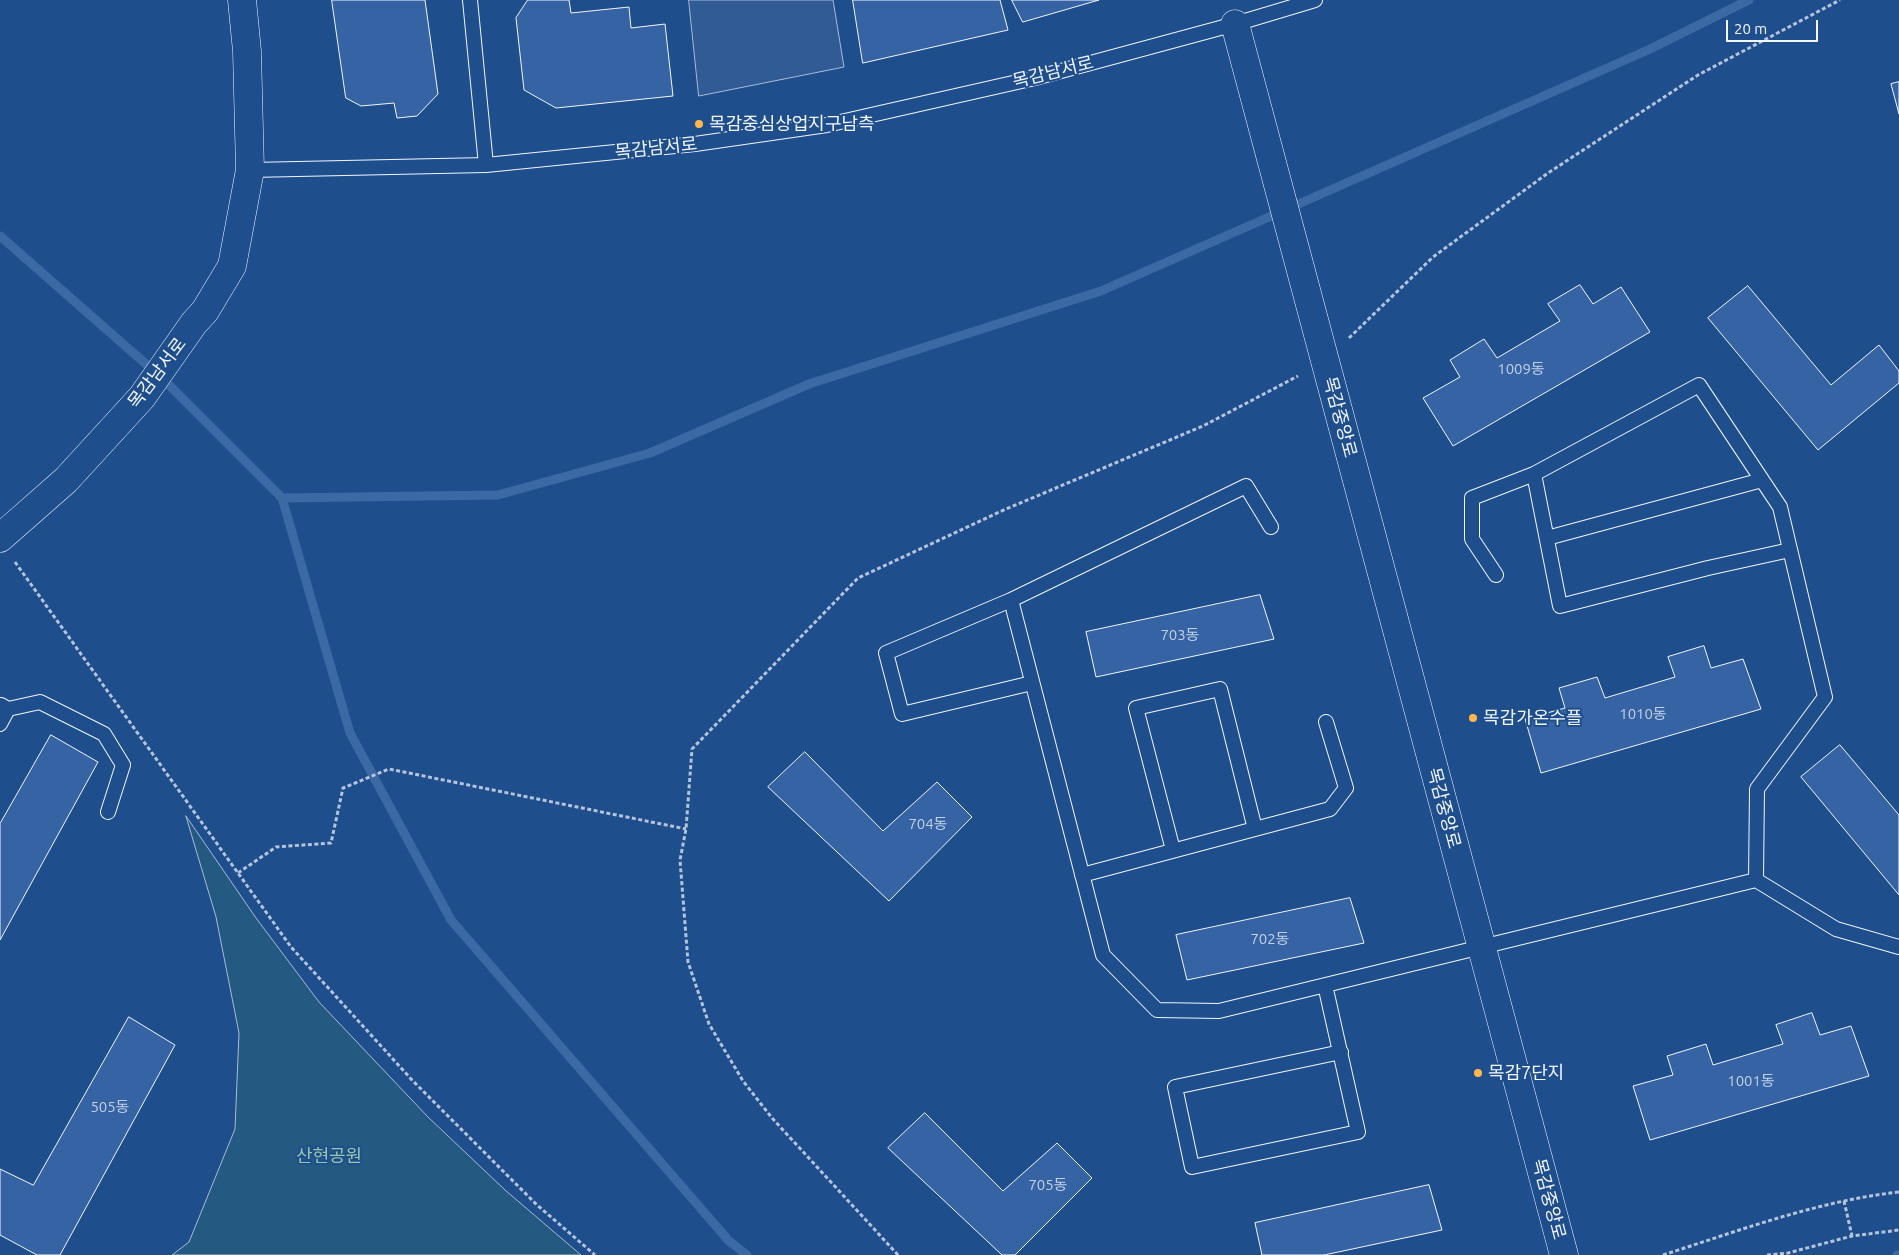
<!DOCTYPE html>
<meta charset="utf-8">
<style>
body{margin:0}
#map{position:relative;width:1899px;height:1255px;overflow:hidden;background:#1f4e8c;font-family:Ubuntu,sans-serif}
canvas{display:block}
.scale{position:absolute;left:1726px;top:20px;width:92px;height:22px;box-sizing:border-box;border:2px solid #f2f6ff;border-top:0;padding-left:6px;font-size:15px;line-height:18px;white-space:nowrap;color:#f2f6ff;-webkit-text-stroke:4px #1f4e8c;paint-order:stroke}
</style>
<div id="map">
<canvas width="1899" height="1255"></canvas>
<div class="scale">20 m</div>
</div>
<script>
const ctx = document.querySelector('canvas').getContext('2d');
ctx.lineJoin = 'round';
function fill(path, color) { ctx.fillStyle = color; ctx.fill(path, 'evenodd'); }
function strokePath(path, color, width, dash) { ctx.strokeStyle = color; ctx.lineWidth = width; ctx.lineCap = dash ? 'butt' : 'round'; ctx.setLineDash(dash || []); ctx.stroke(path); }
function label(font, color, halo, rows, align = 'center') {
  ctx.font = font + ' Ubuntu,"Noto Sans KR",sans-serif'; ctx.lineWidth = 4; ctx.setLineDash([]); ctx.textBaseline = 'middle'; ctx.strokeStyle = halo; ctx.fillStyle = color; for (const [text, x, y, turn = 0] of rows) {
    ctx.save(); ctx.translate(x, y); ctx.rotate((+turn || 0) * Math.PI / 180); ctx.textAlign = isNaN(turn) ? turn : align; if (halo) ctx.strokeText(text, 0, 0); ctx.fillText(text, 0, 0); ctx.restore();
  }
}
const green = new Path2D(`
 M186,816L256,918L319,1002L428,1117L505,1190L581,1255H172L189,1242L235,1129L239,1033L216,917Z`);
fill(green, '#245a82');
strokePath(green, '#a8bbd7', 1);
const parking = new Path2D(`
 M689,0H833L844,67L699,96Z`);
fill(parking, '#305b95');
strokePath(parking, '#a8bbd7', 1);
strokePath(new Path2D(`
 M0,236L163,379L282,498L498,495L650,453L809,384L1101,291L1648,50L1749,0
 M282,498L350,733L451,920L729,1241L747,1255
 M1897,1255H1899`), '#3b69a3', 9);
const building = new Path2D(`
 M332,0H425L438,94L417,116L397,118L394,103L361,106L346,98Z
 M528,0H569L571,13L629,7L631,28L665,24L673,96L556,108L524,90L516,18Z
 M853,0H1000L1008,30L863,63Z
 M1012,0H1099L1023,22Z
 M1899,82V114L1891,84Z
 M1580,285L1593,304L1621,287L1650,332L1453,446L1423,398L1460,377L1450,360L1484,339L1497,358L1560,321L1548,304Z
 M1748,286L1831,385L1879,345L1899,371V383L1818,450L1708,318Z
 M1260,595L1274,639L1096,677L1086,632Z
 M1704,646L1711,668L1743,659L1761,709L1541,773L1525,719L1565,708L1559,688L1597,677L1605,698L1675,677L1668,657Z
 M51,735L98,762L0,940V824Z
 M1840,745L1899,815V895L1801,777Z
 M805,752L883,831L937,782L972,817L889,901L768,787Z
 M1350,898L1364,943L1187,980L1176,935Z
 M1812,1013L1820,1035L1851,1026L1869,1076L1650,1140L1633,1086L1673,1075L1667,1056L1706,1044L1713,1065L1783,1044L1776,1025Z
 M129,1017L175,1045L60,1255H37L0,1235V1169L33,1185Z
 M925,1113L1003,1191L1057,1143L1092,1178L1015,1255H1002L888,1148Z
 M1429,1185L1442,1230L1324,1255H1262L1255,1223Z`);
fill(building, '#3563a3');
strokePath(building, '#f2f6ff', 1);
const service = new Path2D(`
 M470,0L486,165
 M250,170L486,165L695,144L827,125L1035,78L1235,24L1315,0
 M1534,474L1560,606L1708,568L1790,550
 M1271,527L1246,486L1011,600L1103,955L1157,1010L1219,1011L1756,880L1757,789L1825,697L1780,507L1699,385L1534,474L1472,498V539L1496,575
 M1547,538L1762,480
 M1011,600L886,653L902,714L1032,683
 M8,709L40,702L104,734L123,765L108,812
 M0,724L8,709L1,705
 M1173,850L1136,708L1220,689L1255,829
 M1082,875L1330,809L1346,788L1326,722
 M1756,880L1836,929L1899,947
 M1325,985L1358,1132L1192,1167L1175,1087L1341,1052`);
const minor = new Path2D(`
 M1235,24L1564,1255
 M0,538L66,480L142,397L194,323L205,311L232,266L250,170L247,51L242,0`);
strokePath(service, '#f2f6ff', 16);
strokePath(minor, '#f2f6ff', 29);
strokePath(new Path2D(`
 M1349,338L1433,257L1548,173L1698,75L1840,0
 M15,562L291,947L412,1080L537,1205L595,1255
 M238,873L276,847L331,843L343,788L389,769L686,829
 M1844,1201L1852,1236
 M898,1255L772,1118L743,1081L709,1024L688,962L680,860L686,829L692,749L858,578L1006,509L1203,426L1298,376
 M1663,1255C1741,1230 1818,1201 1899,1192
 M1767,1255L1788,1253L1852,1236L1899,1230`), '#b3c4dc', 3, [4, 2.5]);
strokePath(service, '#1f4e8c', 14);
strokePath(minor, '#1f4e8c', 28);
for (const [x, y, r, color] of [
 [699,124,5,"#ffb74d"],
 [1473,718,5,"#ffb74d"],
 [1478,1073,5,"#ffb74d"]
]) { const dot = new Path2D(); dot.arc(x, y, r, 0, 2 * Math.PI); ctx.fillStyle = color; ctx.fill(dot); strokePath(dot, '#1f4e8c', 2); }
label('15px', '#c3d1e8', null, [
 ["1009동",1521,369],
 ["703동",1180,635],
 ["1010동",1643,714],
 ["704동",928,824],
 ["702동",1270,939],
 ["1001동",1751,1081],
 ["505동",110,1107],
 ["705동",1048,1185]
]);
label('18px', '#f2f6ff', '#1f4e8c', [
 ["목감남서로",1053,72,-14],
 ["목감남서로",656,148,-6],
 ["목감남서로",157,373,-53],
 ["목감중앙로",1340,417,75],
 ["목감중앙로",1444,808,75],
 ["목감중앙로",1549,1199,75]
]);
label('18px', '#f2f6ff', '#1f4e8c', [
 ["목감중심상업지구남측",709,124],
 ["목감가온수플",1483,718],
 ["목감7단지",1488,1073]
], 'left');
label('18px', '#97c8a6', '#1f4e8c', [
 ["산현공원",329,1156]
]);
</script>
